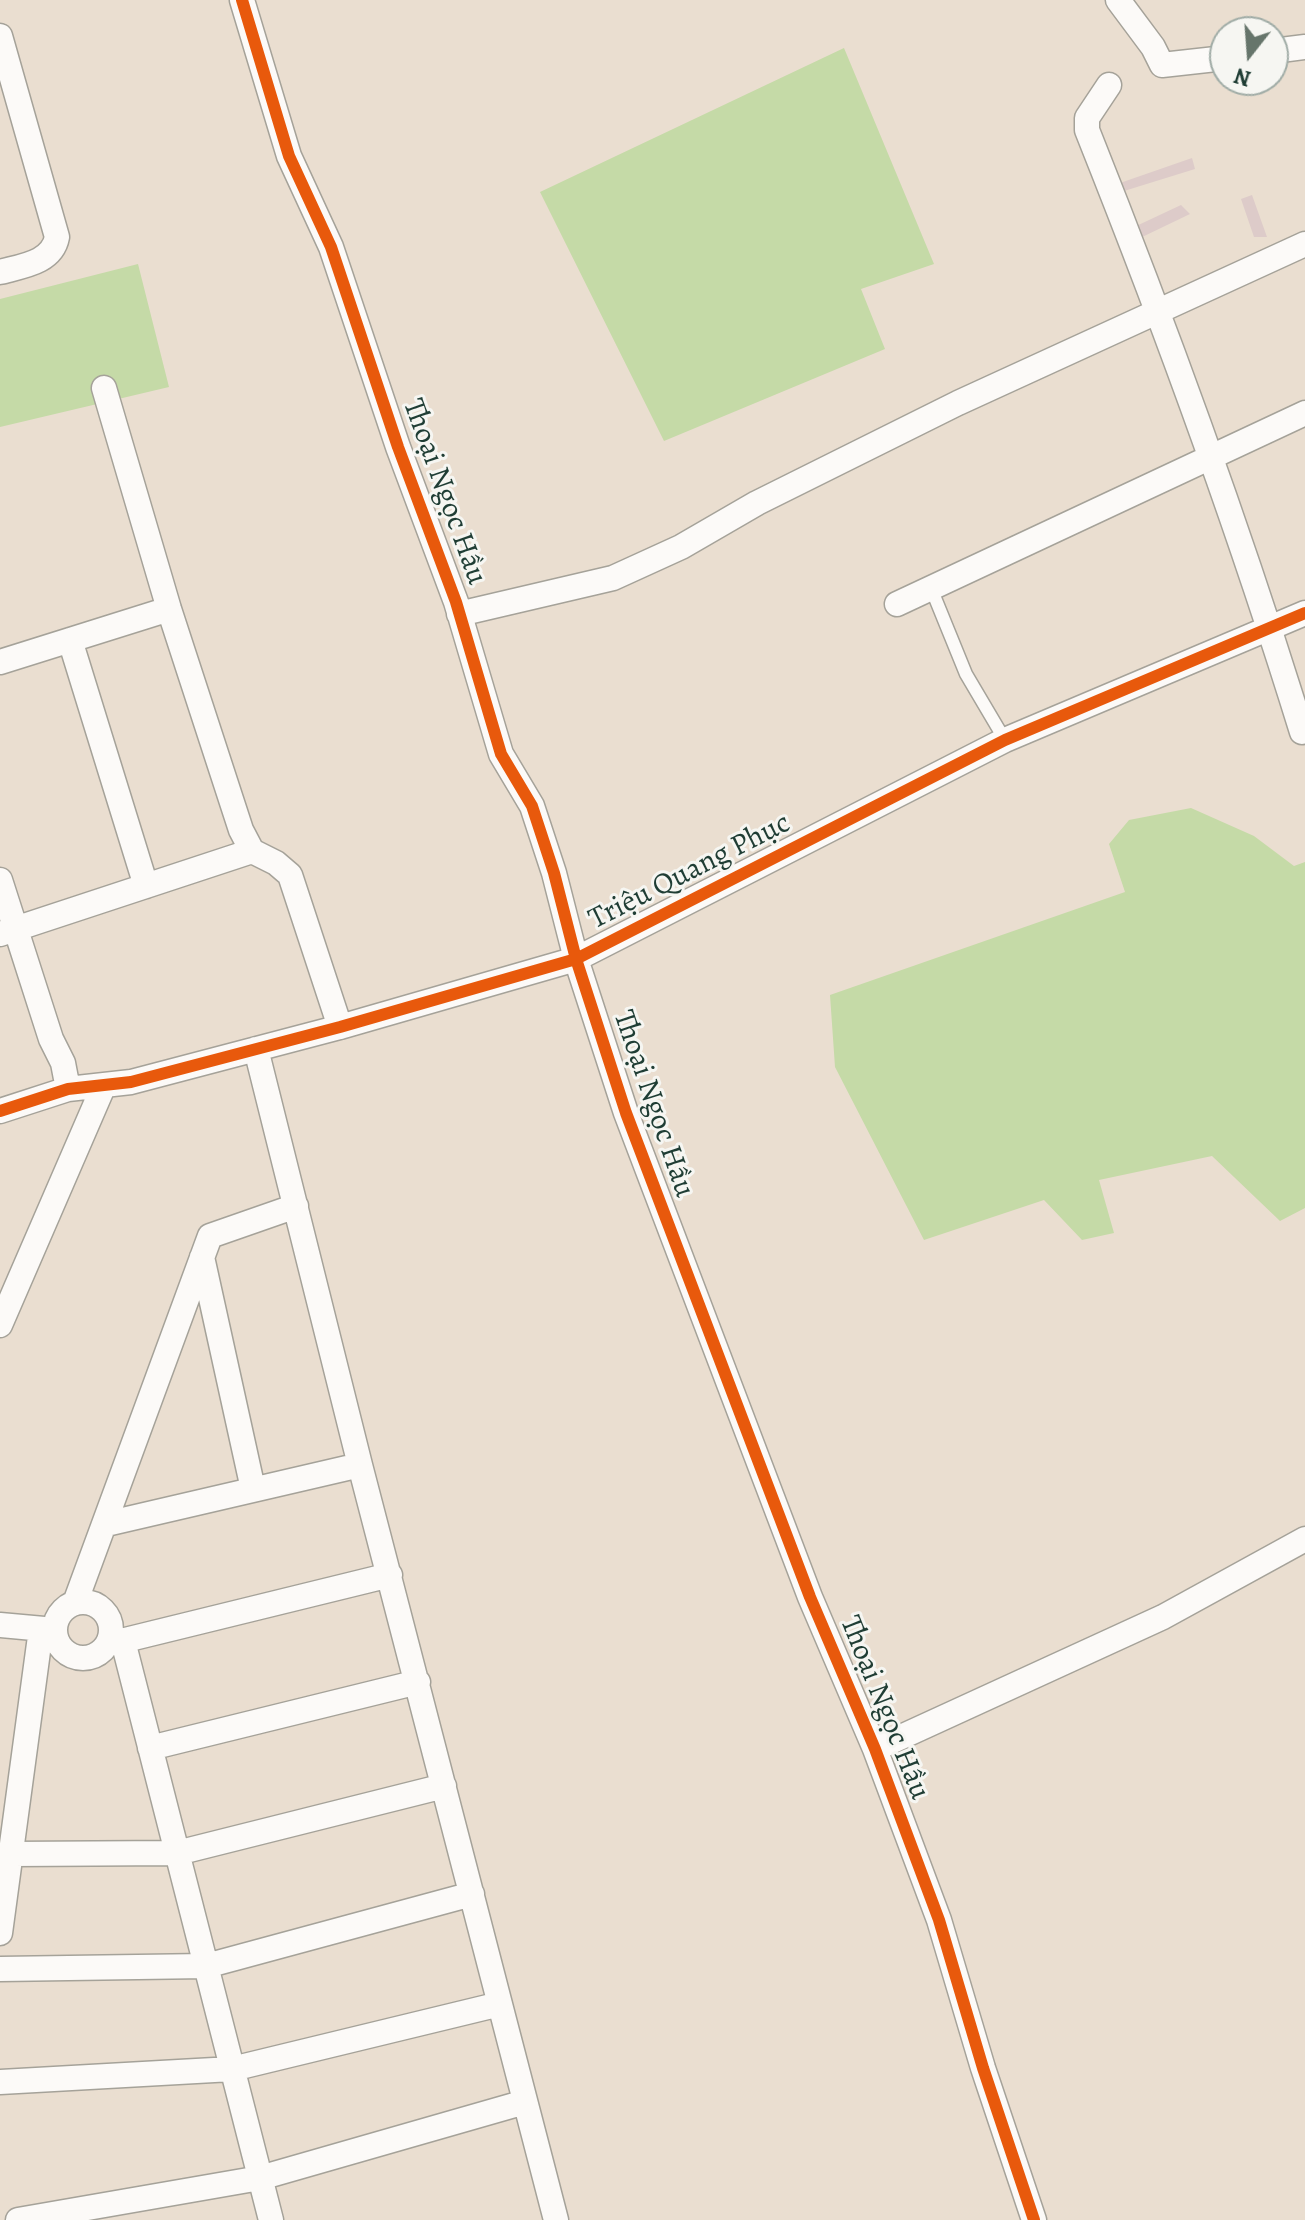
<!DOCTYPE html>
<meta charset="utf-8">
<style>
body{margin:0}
#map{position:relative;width:1305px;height:2220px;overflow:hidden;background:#eaded0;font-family:Alegreya,serif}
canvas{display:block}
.north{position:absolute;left:1209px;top:16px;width:80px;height:80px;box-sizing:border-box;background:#f6f6f2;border:2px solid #a0aca6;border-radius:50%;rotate:197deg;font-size:22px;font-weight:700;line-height:32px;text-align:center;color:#1f3d34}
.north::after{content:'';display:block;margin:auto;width:28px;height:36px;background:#66756b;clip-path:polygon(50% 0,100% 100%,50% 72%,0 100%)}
</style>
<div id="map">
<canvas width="1305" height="2220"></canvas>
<div class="north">N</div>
</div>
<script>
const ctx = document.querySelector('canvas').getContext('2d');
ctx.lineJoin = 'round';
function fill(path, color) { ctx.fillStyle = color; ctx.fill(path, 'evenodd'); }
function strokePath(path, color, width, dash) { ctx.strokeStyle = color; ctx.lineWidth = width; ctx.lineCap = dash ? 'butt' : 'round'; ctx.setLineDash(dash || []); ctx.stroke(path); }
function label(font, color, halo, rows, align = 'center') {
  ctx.font = font + ' Alegreya,serif'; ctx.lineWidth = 6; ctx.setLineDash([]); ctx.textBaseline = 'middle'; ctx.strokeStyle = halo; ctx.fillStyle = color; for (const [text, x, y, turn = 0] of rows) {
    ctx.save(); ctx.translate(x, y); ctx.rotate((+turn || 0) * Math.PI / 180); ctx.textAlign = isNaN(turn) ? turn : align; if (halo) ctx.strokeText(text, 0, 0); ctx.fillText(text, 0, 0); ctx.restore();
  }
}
fill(new Path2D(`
 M844,48L934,264L861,289L885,349L664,441L540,192Z
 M138,264L169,387L0,427V299Z
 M1191,808L1254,836L1294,866L1305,862V1208L1280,1221L1212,1156L1099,1180L1114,1233L1082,1240L1044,1200L924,1240L835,1067L830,995L1125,892L1109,844L1129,820Z`), '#c5daa7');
fill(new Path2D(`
 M1192,158L1195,169L1124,191L1120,183Z
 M1252,195L1267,237H1254L1241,199Z
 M1181,205L1190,214L1138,239L1132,228Z`), '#ddcbc9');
const service = new Path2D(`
 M931,588L966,674L1005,740`);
const minor = new Path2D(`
 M242,0L289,156L331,247L398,447L456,602L501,754L532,806L554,873L576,959L626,1113L810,1597L875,1749L939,1920L983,2068L1034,2220
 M1118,0L1153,47L1162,65L1225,58
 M0,36L57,237C52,263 22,266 0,272
 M1273,51L1305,47
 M1109,85L1087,118V130C1166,328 1239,528 1302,732
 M104,388L169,609L241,830L252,851L276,863L290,875L340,1027
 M897,604L1305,413
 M459,614L613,578L681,547L757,503L958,403L1305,244
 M70,640L146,886
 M0,662L169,609
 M0,880L51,1039L63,1063L68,1089
 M0,934L252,851
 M256,1049L360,1465L556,2220
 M0,1111L68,1089L131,1082L340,1027L576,959L1005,740L1305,613
 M202,1257L253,1489
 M0,1325L104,1085
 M106,1524L360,1465
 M55 1630a28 28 0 1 1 56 0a28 28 0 1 1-56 0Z
 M75,1603L210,1236L296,1206
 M0,1625L55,1630
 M123,1641L271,2220
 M109,1644L390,1575
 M150,1748L418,1682
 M875,1749L1163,1617L1305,1539
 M12,1854L177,1853L444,1786
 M0,1933L41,1629
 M0,1969L206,1966L472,1894
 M0,2082L232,2069L500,2004
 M18,2220L260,2178L525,2102`);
strokePath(service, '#a5a299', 15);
strokePath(minor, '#a5a299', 27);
strokePath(service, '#fcfaf8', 12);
strokePath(minor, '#fcfaf8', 24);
strokePath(new Path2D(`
 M242,0L289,156L331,247L398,447L456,602L501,754L532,806L554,873L576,959L626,1113L810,1597L875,1749L939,1920L983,2068L1034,2220
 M0,1111L68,1089L131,1082L340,1027L576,959L1005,740L1305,613`), '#e8590c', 12);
label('30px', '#1f3d34', '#f6f6f2', [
 ["Thoại Ngọc Hầu",444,492,70],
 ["Triệu Quang Phục",690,872,-27],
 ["Thoại Ngọc Hầu",653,1104,71],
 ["Thoại Ngọc Hầu",884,1708,68]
]);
</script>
